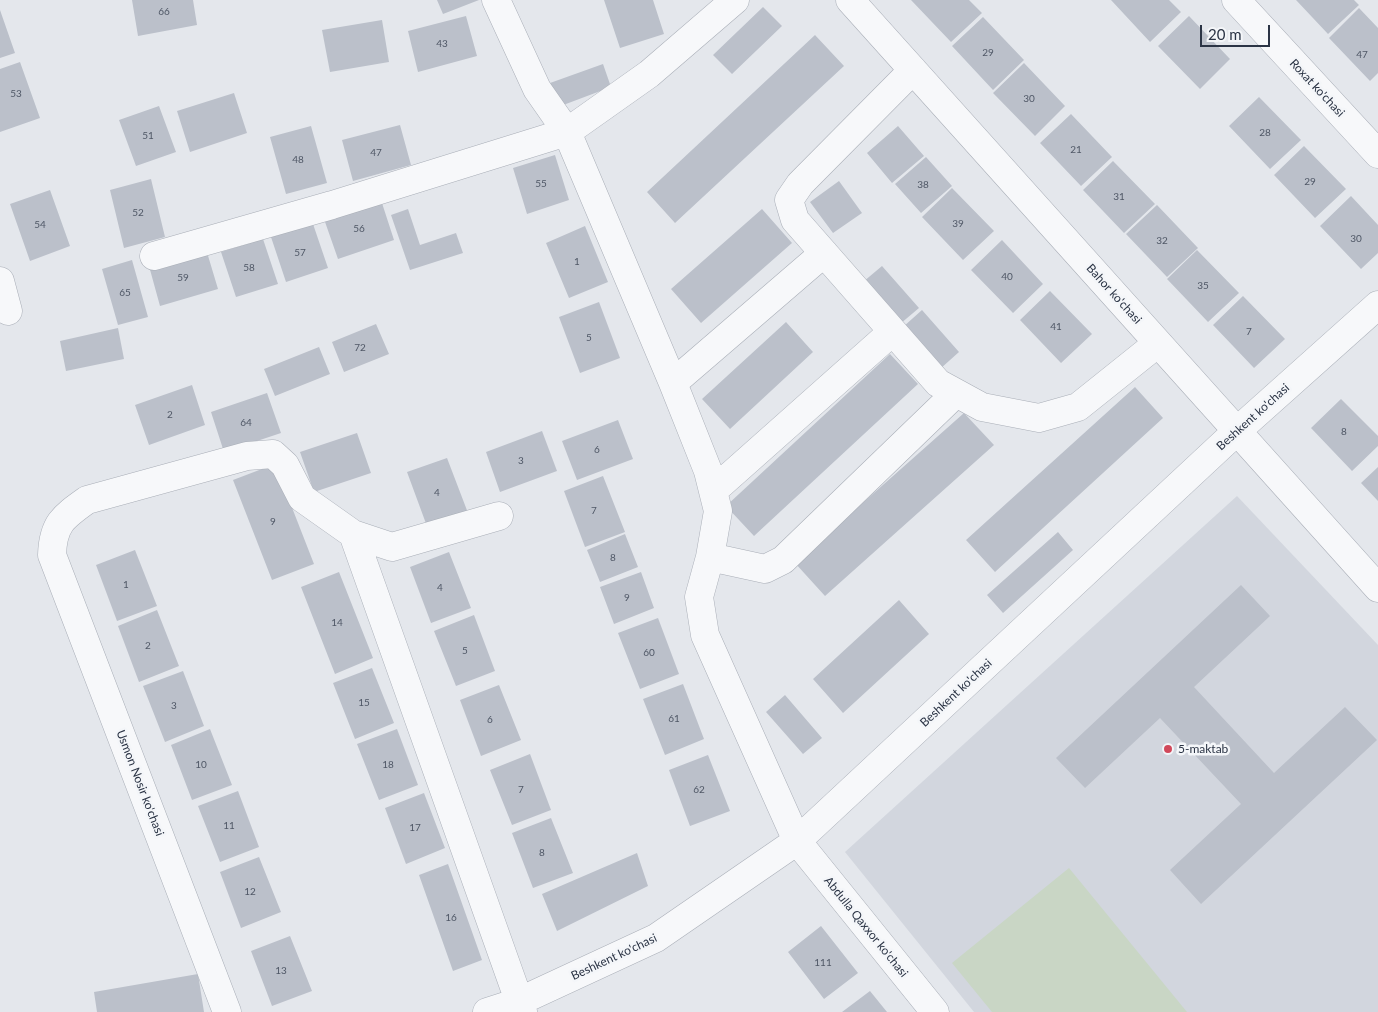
<!DOCTYPE html>
<style>
body{margin:0}
#map{position:relative;width:1378px;height:1012px;overflow:hidden;background:#e4e7ec;font-family:Lato,sans-serif}
canvas{display:block}
.scale{position:absolute;left:1200px;top:25px;width:70px;height:22px;box-sizing:border-box;border:2px solid #2b3445;border-top:0;padding-left:6px;font-size:15px;line-height:18px;white-space:nowrap;color:#2b3445;-webkit-text-stroke:4px #f4f6f9;paint-order:stroke}
</style>
<div id="map">
<canvas width="1378" height="1012"></canvas>
<div class="scale">20 m</div>
</div>
<script>
const ctx = document.querySelector('canvas').getContext('2d');
ctx.lineJoin = 'round';
function fill(path, color) { ctx.fillStyle = color; ctx.fill(path, 'evenodd'); }
function strokePath(path, color, width, dash) { ctx.strokeStyle = color; ctx.lineWidth = width; ctx.lineCap = dash ? 'butt' : 'round'; ctx.setLineDash(dash || []); ctx.stroke(path); }
function label(font, color, halo, rows, align = 'center') {
  ctx.font = font + ' Lato,sans-serif'; ctx.lineWidth = 5; ctx.setLineDash([]); ctx.textBaseline = 'middle'; ctx.strokeStyle = halo; ctx.fillStyle = color; for (const [text, x, y, turn = 0] of rows) {
    ctx.save(); ctx.translate(x, y); ctx.rotate((+turn || 0) * Math.PI / 180); ctx.textAlign = isNaN(turn) ? turn : align; if (halo) ctx.strokeText(text, 0, 0); ctx.fillText(text, 0, 0); ctx.restore();
  }
}
fill(new Path2D(`
 M1237,496L1378,645V1012H974L845,852Z`), '#d2d6de');
fill(new Path2D(`
 M1069,868L1187,1012H992L952,963Z`), '#c9d6c5');
fill(new Path2D(`
 M132,0H193L197,25L138,36Z
 M437,0H479L443,14Z
 M604,0H653L664,34L620,48Z
 M911,0H969L982,13L951,42Z
 M1111,0H1169L1181,12L1150,42Z
 M1296,0H1354L1359,5L1328,34Z
 M763,7L782,26L732,74L713,55Z
 M1359,8L1378,28V73L1370,81L1329,38Z
 M0,10L15,53L0,58Z
 M466,16L477,56L418,72L408,31Z
 M1189,16L1230,59L1200,89L1158,46Z
 M983,17L1024,60L993,90L952,46Z
 M382,20L389,62L330,72L322,30Z
 M815,35L844,66L675,223L647,192Z
 M20,62L40,118L0,132V69Z
 M1024,63L1065,106L1035,136L993,93Z
 M603,64L611,87L558,107L550,83Z
 M234,93L247,133L190,152L177,111Z
 M1259,97L1301,140L1270,169L1229,126Z
 M159,106L176,152L136,166L119,120Z
 M1071,114L1112,157L1081,186L1040,143Z
 M400,125L411,165L353,181L342,140Z
 M311,126L327,183L286,194L270,137Z
 M898,126L924,156L892,183L867,153Z
 M1304,146L1346,189L1315,218L1274,175Z
 M555,155L569,200L527,214L513,168Z
 M926,157L952,186L921,213L895,184Z
 M1113,161L1155,204L1124,233L1083,190Z
 M151,179L165,237L124,248L110,190Z
 M839,181L862,213L833,233L810,202Z
 M952,188L994,231L963,260L922,217Z
 M50,190L70,246L30,261L10,204Z
 M1351,196L1378,225V253L1361,269L1320,226Z
 M381,200L394,240L338,259L324,219Z
 M1157,205L1198,248L1167,277L1126,234Z
 M408,209L420,245L456,233L463,253L410,270L391,215Z
 M762,209L792,243L701,323L671,289Z
 M313,224L328,268L286,282L271,237Z
 M585,226L608,282L569,298L546,243Z
 M263,239L278,284L236,297L221,252Z
 M1002,240L1043,284L1013,313L971,270Z
 M206,249L218,289L160,306L149,266Z
 M1197,250L1239,293L1208,322L1167,279Z
 M132,260L148,317L118,325L102,269Z
 M882,266L919,308L900,324L863,282Z
 M1050,291L1092,334L1061,363L1020,320Z
 M1243,296L1285,339L1254,368L1213,325Z
 M599,302L620,358L580,373L559,317Z
 M922,310L959,352L940,369L903,327Z
 M786,322L813,352L730,429L702,399Z
 M376,324L389,354L344,372L332,342Z
 M118,328L124,359L66,371L60,341Z
 M319,347L330,374L275,396L264,369Z
 M890,354L918,384L754,536L726,506Z
 M192,385L205,425L149,445L135,405Z
 M1135,387L1163,418L995,572L966,540Z
 M267,393L281,433L224,452L211,412Z
 M1341,399L1378,436V446L1352,471L1311,428Z
 M964,413L994,445L825,596L795,563Z
 M618,420L633,459L577,480L562,441Z
 M542,431L557,471L500,492L486,452Z
 M357,433L371,473L314,492L300,452Z
 M447,458L468,513L428,529L407,472Z
 M275,464L314,564L272,580L233,480Z
 M1378,467V501L1361,483Z
 M603,476L625,532L585,547L564,491Z
 M1058,532L1073,550L1003,613L987,595Z
 M625,534L638,567L600,582L587,550Z
 M135,550L157,606L117,621L96,565Z
 M449,552L471,608L431,623L410,567Z
 M339,572L373,658L335,674L301,587Z
 M641,572L654,608L614,624L600,587Z
 M1241,585L1270,616L1194,687L1274,773L1345,707L1377,740L1201,904L1170,870L1241,804L1160,718L1085,788L1056,758Z
 M899,600L929,634L843,713L813,679Z
 M157,610L179,666L139,682L118,626Z
 M474,615L495,671L456,686L434,631Z
 M658,618L679,674L640,689L618,633Z
 M372,668L394,723L355,739L333,683Z
 M183,671L204,726L165,742L143,686Z
 M683,684L704,739L665,755L643,699Z
 M499,685L521,740L481,756L460,700Z
 M785,695L822,738L803,754L766,712Z
 M210,729L232,785L192,800L171,745Z
 M397,729L418,785L379,800L357,744Z
 M530,754L551,810L512,825L490,770Z
 M708,755L730,811L690,826L669,770Z
 M238,791L259,847L220,862L198,806Z
 M424,793L445,848L406,864L385,808Z
 M551,818L573,873L533,888L512,833Z
 M637,853L648,886L557,931L542,894Z
 M259,857L281,912L241,928L220,872Z
 M448,864L482,960L453,971L419,875Z
 M821,926L858,973L824,999L788,952Z
 M290,936L312,991L272,1006L251,951Z
 M198,974L204,1012H97L94,992Z
 M870,991L887,1012H842Z`), '#bbc0ca');
const minor = new Path2D(`
 M496,0L537,89L567,132L673,383L708,471L718,511L710,557L699,597L705,635L797,841L935,1012
 M850,0L1378,588
 M1236,0L1378,154
 M913,70L800,184L789,200L795,220L938,383L982,407L1039,418L1078,407L1158,343
 M154,256L332,205L567,132L649,74L735,0
 M0,281L8,311
 M673,383L824,253
 M713,491L892,332
 M353,534L523,1012
 M710,557L765,569L783,560L956,393
 M227,1012L52,555C53,524 63,517 87,500L247,456L273,454L285,465L302,498L353,534L392,547L499,516
 M487,1012L518,1002L656,938L797,841L1237,431L1378,305`);
strokePath(minor, '#a9aeb7', 29);
strokePath(minor, '#f7f8fa', 28);
for (const [x, y, r, color] of [
 [1168,749,5,"#d1495b"]
]) { const dot = new Path2D(); dot.arc(x, y, r, 0, 2 * Math.PI); ctx.fillStyle = color; ctx.fill(dot); strokePath(dot, '#f4f6f9', 2); }
label('10px', '#4f5766', null, [
 ["66",164,12],
 ["43",442,44],
 ["29",988,53],
 ["47",1362,55],
 ["53",16,94],
 ["30",1029,99],
 ["28",1265,133],
 ["51",148,136],
 ["21",1076,150],
 ["47",376,153],
 ["48",298,160],
 ["29",1310,182],
 ["55",541,184],
 ["38",923,185],
 ["31",1119,197],
 ["52",138,213],
 ["39",958,224],
 ["54",40,225],
 ["56",359,229],
 ["30",1356,239],
 ["32",1162,241],
 ["57",300,253],
 ["1",577,262],
 ["58",249,268],
 ["40",1007,277],
 ["59",183,278],
 ["35",1203,286],
 ["65",125,293],
 ["41",1056,327],
 ["7",1249,332],
 ["5",589,338],
 ["72",360,348],
 ["2",170,415],
 ["64",246,423],
 ["8",1344,432],
 ["6",597,450],
 ["3",521,461],
 ["4",437,493],
 ["7",594,511],
 ["9",273,522],
 ["8",613,558],
 ["1",126,585],
 ["4",440,588],
 ["9",627,598],
 ["14",337,623],
 ["2",148,646],
 ["5",465,651],
 ["60",649,653],
 ["15",364,703],
 ["3",174,706],
 ["61",674,719],
 ["6",490,720],
 ["10",201,765],
 ["18",388,765],
 ["7",521,790],
 ["62",699,790],
 ["11",229,826],
 ["17",415,828],
 ["8",542,853],
 ["12",250,892],
 ["16",451,918],
 ["111",823,963],
 ["13",281,971]
]);
label('12px', '#2b3445', '#f4f6f9', [
 ["Roxat ko'chasi",1317,88,47],
 ["Bahor ko'chasi",1114,294,48],
 ["Beshkent ko'chasi",1253,417,-42],
 ["Beshkent ko'chasi",956,693,-43],
 ["Usmon Nosir ko'chasi",140,783,69],
 ["Abdulla Qaxxor ko'chasi",866,927,51],
 ["Beshkent ko'chasi",614,957,-25]
]);
label('12px', '#2b3445', '#f4f6f9', [
 ["5-maktab",1178,749]
], 'left');
</script>
